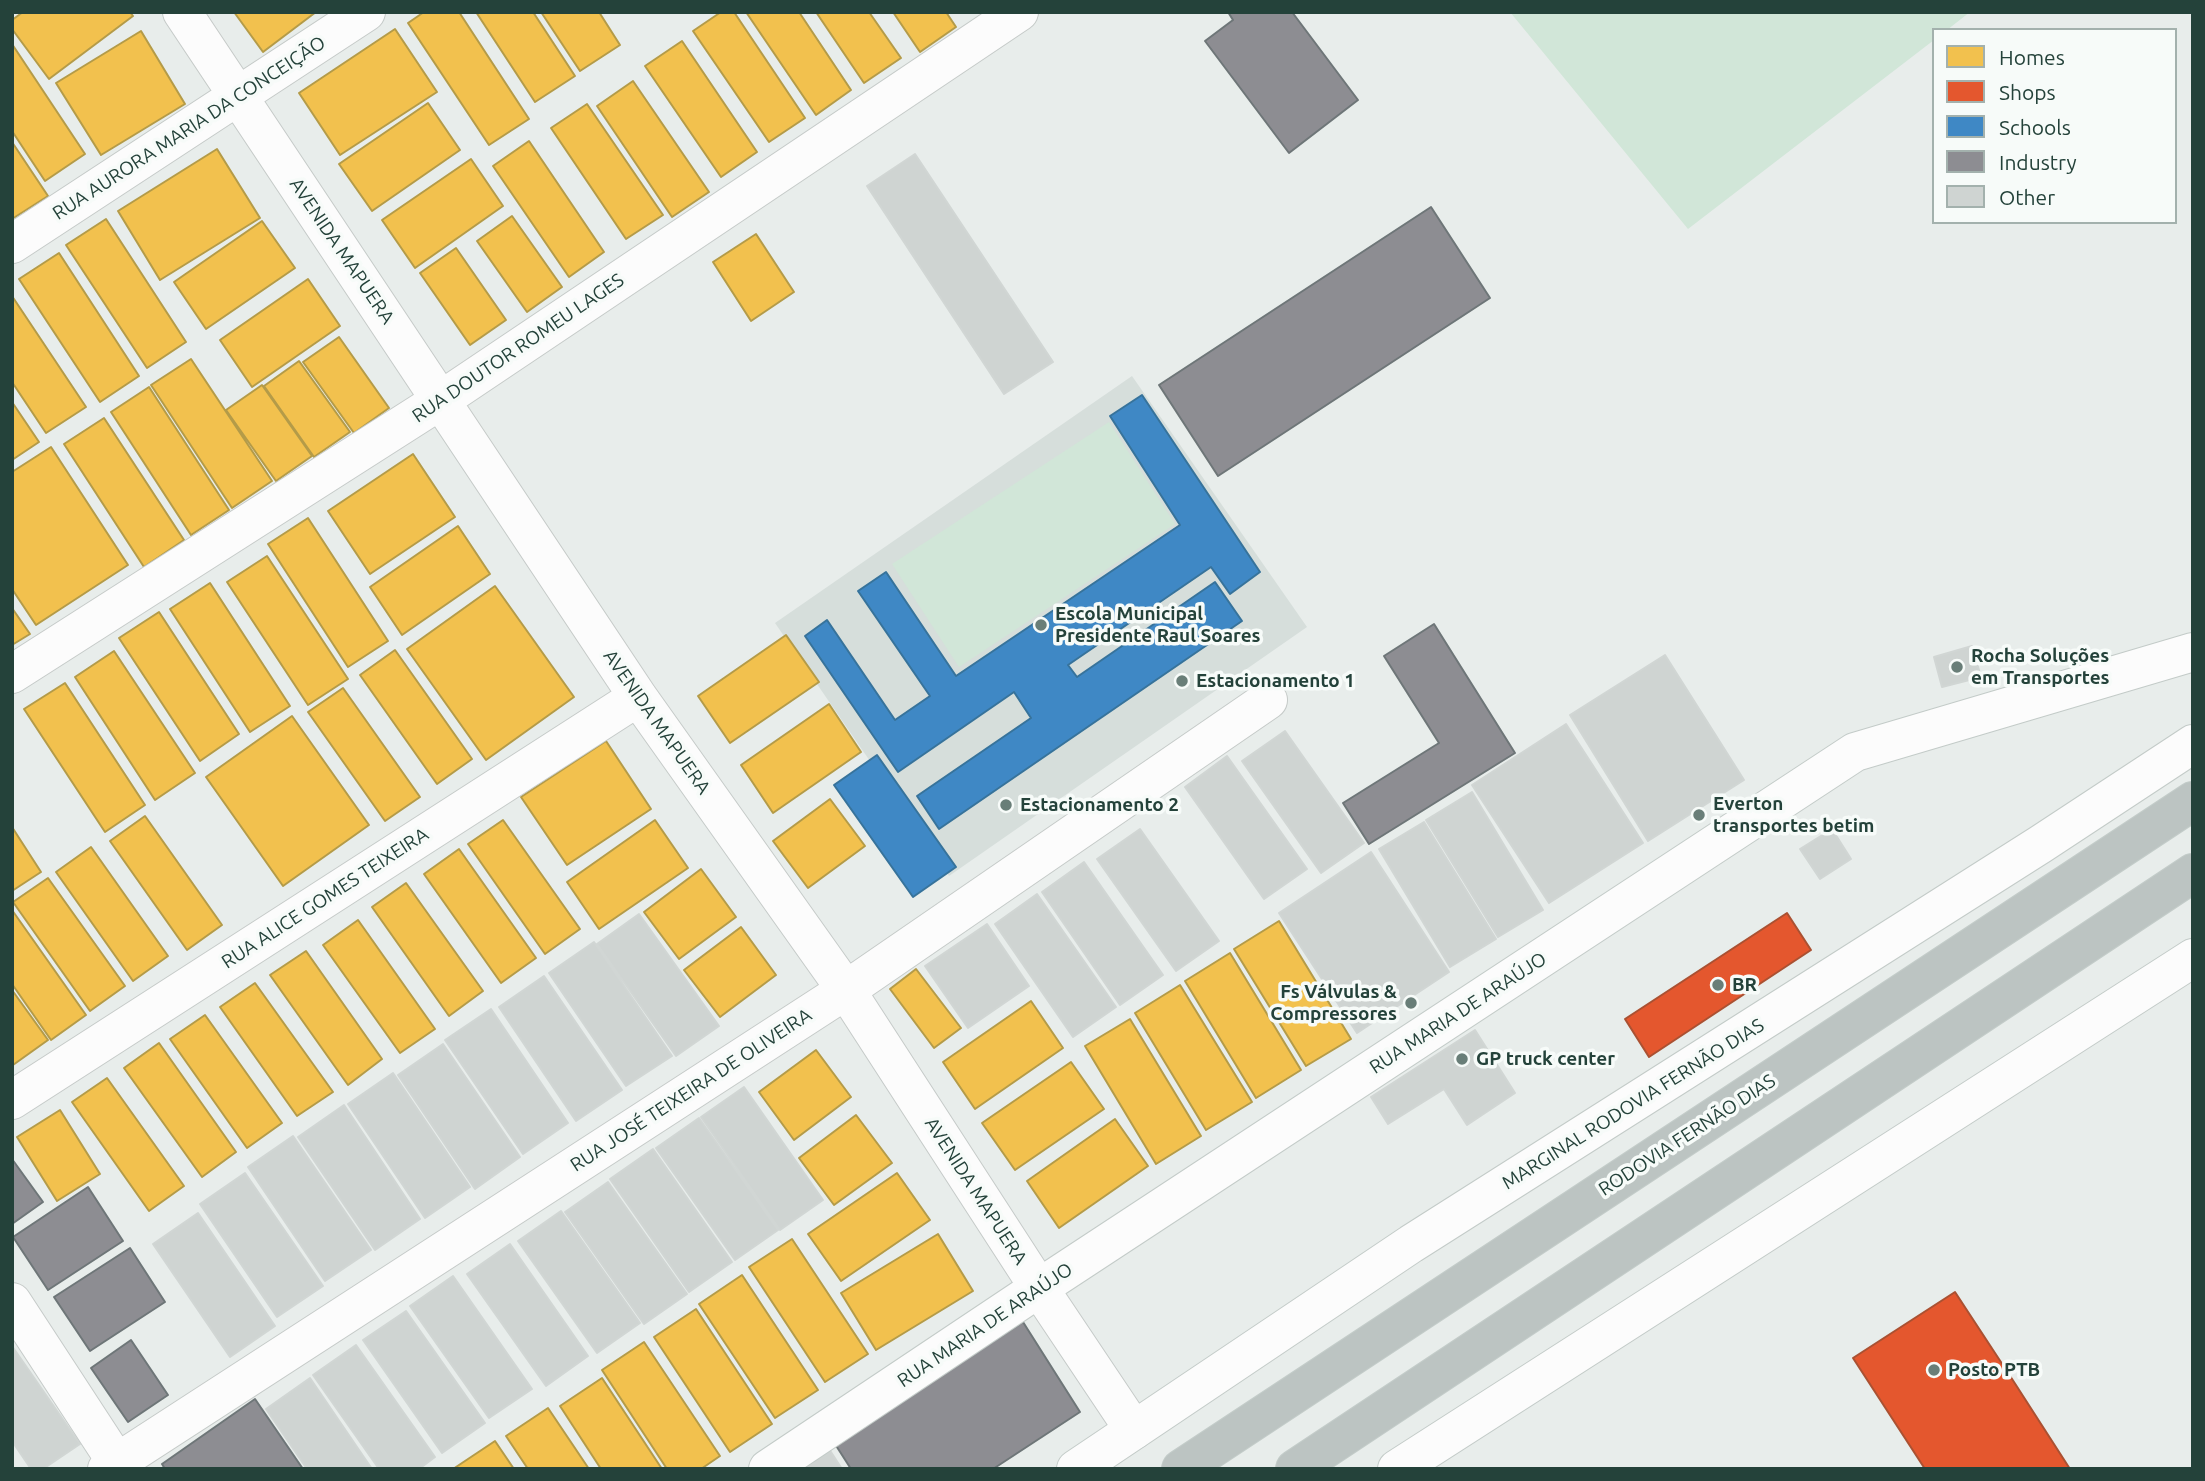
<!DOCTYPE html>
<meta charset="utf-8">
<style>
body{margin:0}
#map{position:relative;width:2205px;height:1481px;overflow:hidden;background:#e8edeb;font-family:Ubuntu,sans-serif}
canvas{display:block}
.frame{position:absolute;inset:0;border:14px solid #24423a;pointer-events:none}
.legend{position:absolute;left:1932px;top:28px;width:245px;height:196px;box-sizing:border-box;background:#f7fbf9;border:2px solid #a3b1ad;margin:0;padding:9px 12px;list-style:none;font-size:21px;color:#24423a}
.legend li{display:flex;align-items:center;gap:14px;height:35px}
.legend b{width:35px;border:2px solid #a3b1ad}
</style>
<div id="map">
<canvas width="2205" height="1481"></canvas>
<div class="frame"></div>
<ul class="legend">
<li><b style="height:19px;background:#f2c14e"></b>Homes</li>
<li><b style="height:19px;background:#e4572e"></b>Shops</li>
<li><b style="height:19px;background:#3f88c5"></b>Schools</li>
<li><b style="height:19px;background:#8d8d92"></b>Industry</li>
<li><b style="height:19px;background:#cfd4d2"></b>Other</li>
</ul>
</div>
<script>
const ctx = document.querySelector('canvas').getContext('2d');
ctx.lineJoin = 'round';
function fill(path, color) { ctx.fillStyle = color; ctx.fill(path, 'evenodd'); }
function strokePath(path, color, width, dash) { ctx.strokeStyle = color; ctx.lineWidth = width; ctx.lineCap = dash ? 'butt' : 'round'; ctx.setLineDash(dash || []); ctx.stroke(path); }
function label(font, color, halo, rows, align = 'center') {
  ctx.font = font + ' Ubuntu,sans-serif'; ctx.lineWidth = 7; ctx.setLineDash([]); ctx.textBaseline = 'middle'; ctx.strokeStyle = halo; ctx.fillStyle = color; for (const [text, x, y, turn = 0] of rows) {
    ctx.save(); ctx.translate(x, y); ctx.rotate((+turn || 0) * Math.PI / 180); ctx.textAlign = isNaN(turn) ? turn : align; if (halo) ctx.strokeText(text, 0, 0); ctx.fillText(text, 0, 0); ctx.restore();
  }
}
fill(new Path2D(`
 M1132,376L1307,627L949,876L775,623Z`), '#d6dedb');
fill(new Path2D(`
 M1510,12H1970L1947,30H1934V40L1688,229Z
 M1109,422L1175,524L959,667L892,564Z`), '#d1e6d8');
const homes = new Path2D(`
 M23,12H130L133,16L49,79L12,29V20Z
 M234,12H316L263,52Z
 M424,12H459L529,119L489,145L408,23Z
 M476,12H533L575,76L535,102Z
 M541,12H599L620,45L580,71Z
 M721,12H734L805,118L769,142L693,31Z
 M746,12H799L851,90L816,115Z
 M816,12H869L901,58L864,83Z
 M893,12H946L956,27L920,52Z
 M395,29L437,92L340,155L299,93Z
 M141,31L185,104L101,155L56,83Z
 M682,41L757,152L721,177L645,66Z
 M12,44L85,154L45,181L12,131Z
 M633,81L709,192L672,217L597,106Z
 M428,103L460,150L372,211L339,164Z
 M587,104L663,215L626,239L551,128Z
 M529,141L604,252L569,277L493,166Z
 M12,142L48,196L12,219Z
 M217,149L260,218L160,280L118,211Z
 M471,159L503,206L415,268L382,220Z
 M512,216L562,287L527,312L477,241Z
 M106,219L186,342L147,368L66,245Z
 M262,221L295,268L206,329L174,282Z
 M756,234L794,292L751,321L713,262Z
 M456,248L506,320L470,345L420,273Z
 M59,253L139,376L100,402L19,279Z
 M308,279L340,326L252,387L220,340Z
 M12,296L86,407L46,433L12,382Z
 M339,337L389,408L354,433L303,362Z
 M191,359L272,481L232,508L151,385Z
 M299,361L350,432L314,457L264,386Z
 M262,385L312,456L276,481L226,410Z
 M149,387L229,510L191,535L111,412Z
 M12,402L39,442L12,460Z
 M104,418L184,540L144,567L64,444Z
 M51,447L128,565L36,625L12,589V472Z
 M413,454L455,517L370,574L328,511Z
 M308,518L388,641L348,667L268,544Z
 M458,526L490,574L402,635L370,587Z
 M267,556L348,679L308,705L227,582Z
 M210,583L290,706L250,732L170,609Z
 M495,586L574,697L486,760L407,649Z
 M12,608L30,634L12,645Z
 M159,612L239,734L200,761L119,638Z
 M786,635L819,682L730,743L698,696Z
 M395,650L472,759L437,784L360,675Z
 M114,651L195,773L155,800L75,677Z
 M65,683L145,805L105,832L24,709Z
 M343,688L420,797L385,821L308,712Z
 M829,704L861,752L773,813L741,765Z
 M292,716L369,825L283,886L206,777Z
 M606,741L651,809L567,865L521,797Z
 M830,799L865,846L808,888L773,841Z
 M145,816L222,925L187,950L110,841Z
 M503,820L580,929L545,954L468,844Z
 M655,820L688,868L599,929L567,882Z
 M12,827L41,872L12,891Z
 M91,847L168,956L133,981L56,872Z
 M459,849L536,958L501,983L424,874Z
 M701,869L736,917L679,959L644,912Z
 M48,878L125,986L90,1011L13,902Z
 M406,883L483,991L449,1016L372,907Z
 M12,910L86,1015L51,1040L12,984Z
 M358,920L435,1029L400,1053L323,945Z
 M1279,921L1351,1039L1306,1066L1234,949Z
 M741,927L776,975L720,1017L684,970Z
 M306,951L382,1059L348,1085L270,975Z
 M1230,953L1301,1070L1256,1098L1185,981Z
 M916,969L961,1028L934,1048L890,989Z
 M255,983L333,1092L297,1116L220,1007Z
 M1180,985L1252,1102L1206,1130L1135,1013Z
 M12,990L48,1040L13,1065L12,1064Z
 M1031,1001L1063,1048L975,1109L943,1062Z
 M205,1015L282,1123L247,1148L170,1039Z
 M1130,1019L1201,1136L1156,1164L1085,1046Z
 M159,1043L236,1152L202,1177L124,1068Z
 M816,1050L851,1097L794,1140L759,1092Z
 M1071,1062L1104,1109L1015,1170L982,1123Z
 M107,1078L184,1186L149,1211L72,1102Z
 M60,1110L100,1174L57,1201L17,1137Z
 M856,1115L892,1163L834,1205L799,1158Z
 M1115,1119L1148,1166L1059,1228L1027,1181Z
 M897,1173L930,1220L841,1281L808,1234Z
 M938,1234L973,1291L876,1350L841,1293Z
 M792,1239L868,1354L825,1382L749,1267Z
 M742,1275L818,1390L775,1418L699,1304Z
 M696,1309L772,1424L730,1452L654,1337Z
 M644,1342L720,1456L701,1469H667L602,1370Z
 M602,1378L662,1469H601L560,1406Z
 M548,1408L589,1469H528L506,1436Z
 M495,1441L514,1469H453Z`);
fill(homes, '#f2c14e');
strokePath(homes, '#b49b48', 2);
const shops = new Path2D(`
 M1787,913L1811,950L1649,1057L1625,1019Z
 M1955,1292L2014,1382L2070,1469H1925L1853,1358Z`);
fill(shops, '#e4572e');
strokePath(shops, '#aa5132', 2);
const schools = new Path2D(`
 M1142,395L1260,572L1230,594L1211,567L1068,665L1077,677L1215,582L1242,621L939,829L917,796L1031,718L1014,692L898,772L805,636L827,620L895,720L930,696L858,591L886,572L956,676L1180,525L1110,416Z
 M877,755L956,867L913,897L834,785Z`);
fill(schools, '#3f88c5');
strokePath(schools, '#37739b', 2);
const industry = new Path2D(`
 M1228,12H1292L1358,100L1289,153L1205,41L1233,20Z
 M1431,207L1490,298L1218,476L1159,385Z
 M1434,624L1515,753L1369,844L1343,803L1439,743L1384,656Z
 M12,1159L43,1202L12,1224Z
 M88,1187L123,1241L48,1290L13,1237Z
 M130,1248L165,1302L90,1351L54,1297Z
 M1023,1322L1080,1412L993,1469H851L835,1444Z
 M131,1340L168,1395L128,1422L91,1368Z
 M255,1399L303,1469H165L162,1464Z`);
fill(industry, '#8d8d92');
strokePath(industry, '#6e7678', 2);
const building = new Path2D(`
 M915,154L1053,362L1004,394L867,186Z
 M1972,646L1981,677L1942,687L1934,657Z
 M1665,655L1744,780L1648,841L1570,715Z
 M1566,724L1643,843L1549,903L1472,785Z
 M1285,731L1364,843L1321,873L1242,761Z
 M1227,756L1307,869L1264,899L1185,787Z
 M1472,792L1543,910L1498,937L1426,820Z
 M1424,822L1496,939L1450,967L1379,849Z
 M1140,829L1219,941L1176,971L1097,859Z
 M1832,829L1851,859L1820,879L1800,849Z
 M1371,852L1449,972L1357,1033L1279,913Z
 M1084,862L1163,975L1120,1005L1042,892Z
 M1037,894L1116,1007L1073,1037L995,924Z
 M639,914L719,1026L676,1056L597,944Z
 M987,924L1029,986L968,1028L925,966Z
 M594,942L672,1056L626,1086L549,973Z
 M544,976L622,1090L576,1121L499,1007Z
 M491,1009L568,1123L523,1154L445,1040Z
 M1475,1030L1515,1093L1467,1125L1444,1089L1388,1124L1371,1097Z
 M443,1044L520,1157L475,1189L398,1075Z
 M393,1073L470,1187L425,1218L348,1104Z
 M744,1087L823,1200L780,1230L701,1117Z
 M344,1105L420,1219L375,1250L298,1137Z
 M699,1118L778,1230L735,1260L656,1148Z
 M293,1136L371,1250L325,1281L248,1167Z
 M653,1149L732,1262L689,1292L610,1179Z
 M245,1173L323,1286L277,1317L200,1204Z
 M608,1182L687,1294L644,1324L565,1212Z
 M561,1211L640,1323L597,1353L518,1241Z
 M198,1213L275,1326L230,1357L153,1244Z
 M510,1244L588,1356L546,1386L467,1274Z
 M453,1276L532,1389L489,1418L410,1306Z
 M406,1311L485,1423L442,1453L363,1340Z
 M356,1345L435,1457L419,1469H379L313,1375Z
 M12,1346L80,1444L43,1469H31L12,1441Z
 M310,1378L372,1469H307L266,1409Z
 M829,1449L842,1469H800Z`);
fill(building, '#cfd4d2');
strokePath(building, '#d1d6d4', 2);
const street = new Path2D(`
 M182,12L638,697L846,990L1039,1288L1134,1430
 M12,244L366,12
 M12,674L441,400L1019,12
 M12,1100L638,697
 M12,1302L121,1469
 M107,1469L846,990L1268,700`);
const secondary = new Path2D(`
 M768,1469L1039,1288L1855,752L2193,652
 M1076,1469L1411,1244L2041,844L2193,744
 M1397,1469L2193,958`);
const highway = new Path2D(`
 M1181,1469L2193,801
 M1295,1469L2193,873`);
strokePath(street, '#c5cac8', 40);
strokePath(secondary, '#c3cbc8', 40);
strokePath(highway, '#c3ccc9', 40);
strokePath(street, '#fcfcfc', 38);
strokePath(secondary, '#fcfcfc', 38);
strokePath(highway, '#bcc4c2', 38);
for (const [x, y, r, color] of [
 [1041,625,7,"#697e78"],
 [1957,667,7,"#697e78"],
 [1182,681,7,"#697e78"],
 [1006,805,7,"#697e78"],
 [1699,815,7,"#697e78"],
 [1718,985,7,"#697e78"],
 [1411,1003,7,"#697e78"],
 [1462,1059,7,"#697e78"],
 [1934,1370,7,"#697e78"]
]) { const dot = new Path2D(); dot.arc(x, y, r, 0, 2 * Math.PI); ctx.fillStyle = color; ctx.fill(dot); strokePath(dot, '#f7fbf9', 2.5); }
label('19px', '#24423a', '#f7fbf9', [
 ["RUA AURORA MARIA DA CONCEIÇÃO",189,128,-33],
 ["AVENIDA MAPUERA",342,251,56],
 ["RUA DOUTOR ROMEU LAGES",518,348,-34],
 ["AVENIDA MAPUERA",657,722,55],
 ["RUA ALICE GOMES TEIXEIRA",325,898,-33],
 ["RUA MARIA DE ARAÚJO",1458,1013,-33],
 ["RUA JOSÉ TEIXEIRA DE OLIVEIRA",691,1090,-33],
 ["MARGINAL RODOVIA FERNÃO DIAS",1633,1104,-32],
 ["RODOVIA FERNÃO DIAS",1687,1135,-33],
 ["AVENIDA MAPUERA",976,1191,57],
 ["RUA MARIA DE ARAÚJO",985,1325,-34]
]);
label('bold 19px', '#24423a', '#f7fbf9', [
 ["Escola Municipal",1055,614],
 ["Presidente Raul Soares",1055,636],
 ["Rocha Soluções",1971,656],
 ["em Transportes",1971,678],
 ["Estacionamento 1",1196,681],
 ["Everton",1713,804],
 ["transportes betim",1713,826],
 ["Estacionamento 2",1020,805],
 ["BR",1732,985],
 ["Fs Válvulas &",1397,992,"right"],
 ["Compressores",1397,1014,"right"],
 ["GP truck center",1476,1059],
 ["Posto PTB",1948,1370]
], 'left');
</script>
